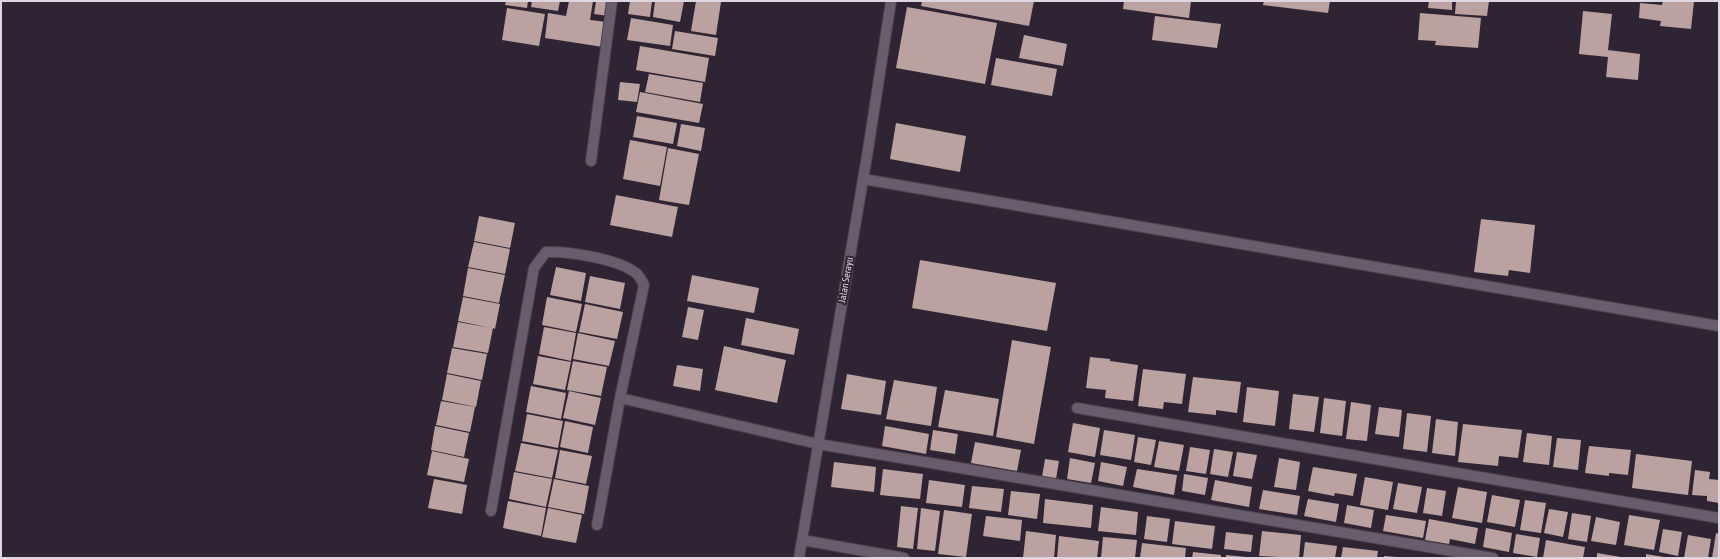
<!DOCTYPE html>
<style>
body{margin:0}
#map{position:relative;width:1720px;height:559px;overflow:hidden;background:#2f2433;font-family:"Asap Condensed",sans-serif}
canvas{display:block}
.frame{position:absolute;inset:0;border:2px solid #ddd6e0;pointer-events:none}
</style>
<div id="map">
<canvas width="1720" height="559"></canvas>
<div class="frame"></div>
</div>
<script>
const ctx = document.querySelector('canvas').getContext('2d');
ctx.lineJoin = 'round';
function fill(path, color) { ctx.fillStyle = color; ctx.fill(path, 'evenodd'); }
function strokePath(path, color, width, dash) { ctx.strokeStyle = color; ctx.lineWidth = width; ctx.lineCap = dash ? 'butt' : 'round'; ctx.setLineDash(dash || []); ctx.stroke(path); }
function label(font, color, halo, rows, align = 'center') {
  ctx.font = font + ' "Asap Condensed",sans-serif'; ctx.lineWidth = 4; ctx.setLineDash([]); ctx.textBaseline = 'middle'; ctx.strokeStyle = halo; ctx.fillStyle = color; for (const [text, x, y, turn = 0] of rows) {
    ctx.save(); ctx.translate(x, y); ctx.rotate((+turn || 0) * Math.PI / 180); ctx.textAlign = isNaN(turn) ? turn : align; if (halo) ctx.strokeText(text, 0, 0); ctx.fillText(text, 0, 0); ctx.restore();
  }
}
fill(new Path2D(`
 M506,1H528L527,8L505,5Z
 M532,1H560L558,11L531,7Z
 M569,1H593L590,20L607,22L603,47L545,38L548,13L566,16Z
 M596,1H612L609,16L594,14Z
 M630,1H652L650,17L628,14Z
 M655,1H684L680,22L653,17Z
 M696,1L721,2L716,35L691,31Z
 M922,1H1034L1029,26L921,6Z
 M1124,1H1191L1189,18L1123,9Z
 M1264,1H1330L1328,13L1263,5Z
 M1429,1H1452V10L1428,8Z
 M1456,1H1489L1487,16L1455,14Z
 M1663,1H1694L1691,29L1660,26L1661,21L1639,18L1640,3L1662,5Z
 M907,7L997,23L985,84L896,68Z
 M507,8L545,14L539,46L502,40Z
 M1583,11L1612,14L1608,50L1640,54L1638,80L1606,77L1608,57L1579,54Z
 M1420,13L1481,18L1478,48L1435,45L1436,41L1418,40Z
 M1155,16L1221,24L1217,48L1152,40Z
 M631,18L673,25L670,46L627,40Z
 M675,31L718,38L715,56L672,49Z
 M1024,35L1067,44L1063,66L1019,58Z
 M640,46L709,58L705,82L636,70Z
 M996,58L1057,69L1052,96L991,85Z
 M649,74L703,83L700,102L645,92Z
 M620,82L640,84L637,102L618,100Z
 M640,92L703,104L699,123L636,112Z
 M637,116L677,123L673,144L633,137Z
 M896,123L966,136L960,172L890,159Z
 M681,124L705,128L701,151L677,146Z
 M630,140L667,147L660,186L623,179Z
 M668,148L699,154L689,205L659,200Z
 M616,195L678,207L672,237L610,225Z
 M479,216L515,223L510,248L474,241Z
 M1481,219L1535,225L1530,273L1509,270L1508,276L1474,272Z
 M474,242L510,249L505,274L468,267Z
 M920,260L1056,283L1047,331L912,308Z
 M556,267L586,273L581,301L550,295Z
 M468,268L505,275L499,303L463,296Z
 M692,275L759,288L754,313L687,301Z
 M590,276L625,283L620,309L585,302Z
 M463,297L500,304L495,329L493,328L488,353L453,347L458,322L491,328L458,321Z
 M547,297L582,304L576,332L542,325Z
 M585,304L623,312L617,339L579,332Z
 M688,307L704,310L698,340L682,337Z
 M746,318L799,329L794,355L741,345Z
 M544,327L576,333L571,361L539,354Z
 M578,333L615,341L609,366L573,359Z
 M1012,340L1051,347L1034,444L996,437Z
 M724,346L786,360L777,403L715,390Z
 M452,348L487,354L482,380L447,373Z
 M538,356L571,362L565,390L533,384Z
 M1090,357L1110,359V361L1138,365L1133,401L1105,398L1106,390L1086,388Z
 M573,361L607,367L601,396L567,390Z
 M677,365L703,369L700,391L673,386Z
 M1143,369L1186,374L1182,404L1164,402L1163,409L1138,406Z
 M447,374L481,381L476,407L442,400Z
 M847,374L886,381L881,415L841,409Z
 M1193,377L1241,382L1237,413L1216,410V415L1188,412Z
 M894,380L937,387L931,426L886,419Z
 M531,386L566,393L561,419L526,412Z
 M1247,387L1279,391L1275,426L1243,422Z
 M945,390L999,399L993,436L938,427Z
 M569,391L601,398L595,425L563,418Z
 M1293,394L1319,397L1314,432L1289,429Z
 M1324,398L1346,401L1342,436L1320,433Z
 M441,401L475,407L470,432L436,425Z
 M1351,402L1371,405L1367,441L1346,439Z
 M1379,407L1402,410L1399,437L1375,434Z
 M1407,413L1431,416L1427,452L1403,449Z
 M527,414L563,421L558,448L522,441Z
 M1436,419L1458,422L1455,456L1432,453Z
 M565,421L593,427L588,453L560,447Z
 M1073,423L1100,428L1095,457L1068,452Z
 M1463,424L1522,430L1518,458L1499,456L1498,466L1458,462Z
 M435,426L469,433L464,457L431,450Z
 M885,426L929,434L926,454L882,446Z
 M933,430L958,434L955,454L930,450Z
 M1104,430L1135,435L1131,460L1100,455Z
 M1527,433L1552,436L1549,465L1523,462Z
 M1138,437L1156,440L1151,465L1134,462Z
 M1557,438L1581,440L1578,470L1553,467Z
 M1159,441L1184,445L1179,471L1154,467Z
 M975,442L1021,450L1017,471L971,463Z
 M521,443L558,450L552,478L515,471Z
 M1589,446L1631,450L1628,475L1609,473V476L1585,473Z
 M1190,447L1210,450L1206,474L1186,471Z
 M1214,449L1233,452L1228,477L1210,474Z
 M560,450L592,456L586,484L555,478Z
 M432,451L469,459L464,482L427,475Z
 M1237,452L1257,455L1252,479L1233,476Z
 M1636,454L1692,461L1688,495L1632,488Z
 M1070,458L1095,463L1091,483L1067,479Z
 M1279,458L1300,462L1296,490L1274,487Z
 M1045,459L1059,461L1056,479L1042,477Z
 M834,462L876,467L874,492L831,487Z
 M1101,462L1127,467L1123,486L1098,481Z
 M1313,467L1357,474L1353,496L1335,493L1334,496L1308,491Z
 M883,469L923,474L920,499L880,495Z
 M1137,469L1177,475L1174,495L1133,487Z
 M1695,470L1710,472L1709,479L1719,480V503L1707,501V496L1692,495Z
 M514,472L552,479L546,507L509,499Z
 M1184,474L1208,478L1205,495L1182,491Z
 M1365,477L1393,482L1388,510L1360,505Z
 M434,479L467,485L462,514L428,508Z
 M554,479L589,486L584,514L548,507Z
 M929,480L965,485L962,507L926,503Z
 M1215,480L1252,487L1249,507L1211,500Z
 M1398,483L1422,487L1417,513L1393,509Z
 M972,486L1004,489L1001,512L969,508Z
 M1458,487L1487,492L1482,523L1452,518Z
 M1427,488L1446,491L1442,516L1423,513Z
 M1263,490L1300,496L1297,515L1259,509Z
 M1011,491L1040,494L1037,519L1008,515Z
 M1492,495L1520,500L1515,527L1487,522Z
 M1045,499L1093,505L1091,528L1043,523Z
 M1308,499L1339,504L1336,522L1304,516Z
 M1525,500L1546,503L1541,533L1520,530Z
 M508,501L546,508L541,536L503,528Z
 M1347,505L1374,510L1371,528L1344,523Z
 M901,506L918,508L913,549L897,547Z
 M1101,507L1138,512L1136,535L1098,531Z
 M548,508L582,515L576,543L542,537Z
 M921,508L940,511L935,551L917,549Z
 M1549,509L1568,512L1563,537L1544,533Z
 M944,510L972,514L966,557L938,554Z
 M1572,513L1591,516L1587,542L1568,539Z
 M1386,515L1426,521L1423,538L1383,531Z
 M1629,515L1660,520L1654,550L1624,545Z
 M986,516L1022,520L1020,541L983,536Z
 M1147,516L1170,519L1167,542L1144,539Z
 M1596,517L1620,522L1616,545L1591,541Z
 M1429,519L1478,528L1475,544L1450,539L1449,544L1425,540Z
 M1175,521L1215,526L1212,549L1172,544Z
 M1486,528L1512,533L1509,552L1483,547Z
 M1663,529L1682,532L1678,556L1659,552Z
 M1026,531L1056,535L1054,558H1023Z
 M1262,531L1301,535L1299,558L1259,556Z
 M1226,532L1253,535L1251,552L1224,549Z
 M1716,533L1719,534V558H1712Z
 M1516,534L1540,538L1537,557L1513,553Z
 M1688,535L1711,539L1708,558H1684Z
 M1059,536L1099,541L1097,558H1057Z
 M1103,537L1137,540L1135,558H1101Z
 M1546,540L1585,547L1583,558H1543Z
 M1305,542L1337,546L1335,558H1303Z
 M1142,543L1186,548L1185,558H1140Z
 M1343,547L1378,551L1377,558H1341Z
 M1193,552L1221,555V558H1192Z
 M1597,553L1621,557V558H1597Z
 M1646,554L1664,557V558H1646Z
 M1226,555L1246,557V558H1226Z
 M1384,556L1397,557V558H1384Z`), '#bba2a0');
const minor = new Path2D(`
 M591,161L612,1
 M863,179L1719,326
 M620,398L818,444L1493,558
 M1077,408L1719,518
 M491,511L534,268L546,252C568,251 620,259 637,274C640,277 642,281 644,285L620,398L597,525
 M802,540L904,558
 M799,558L868,150L891,1`);
strokePath(minor, '#4a414e', 12);
strokePath(minor, '#695c6d', 10);
label('10px', '#ddd6e0', '#2f2433', [
 ["Jalan Serayu",846,280,-80]
]);
</script>
